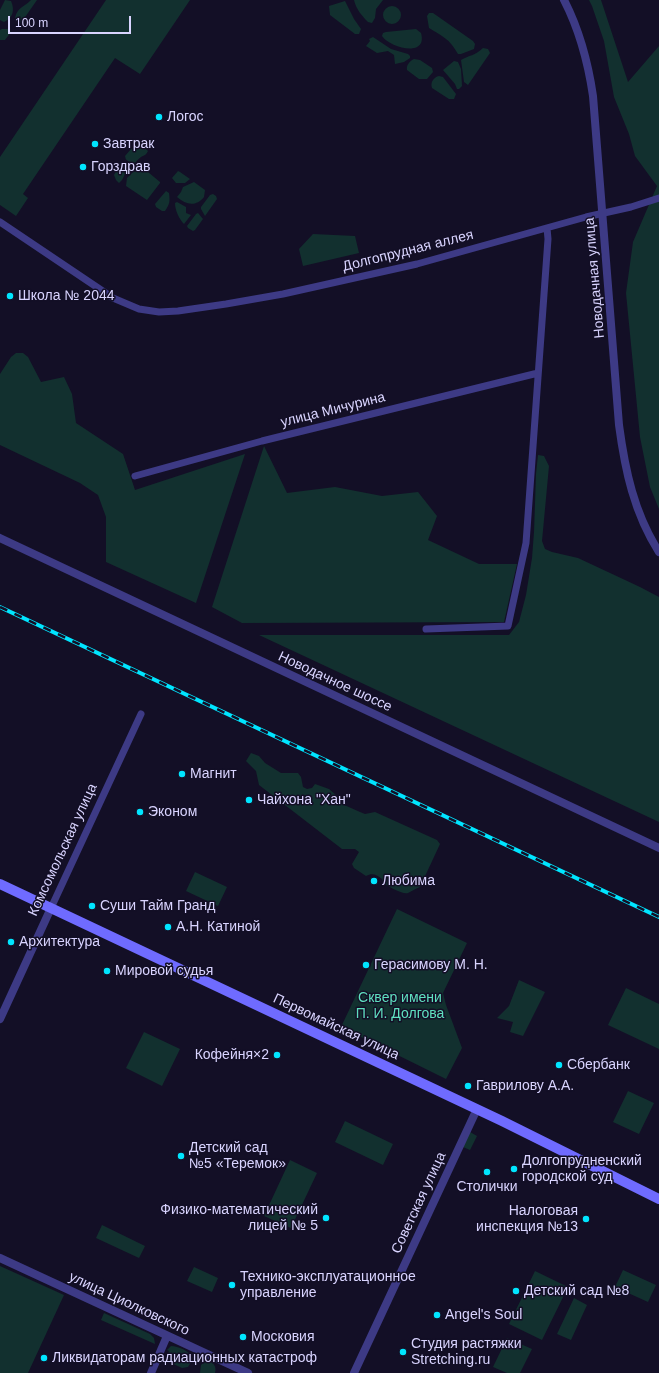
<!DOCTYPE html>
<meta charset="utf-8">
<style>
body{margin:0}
#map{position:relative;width:659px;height:1373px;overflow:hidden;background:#130f26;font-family:Helvetica,sans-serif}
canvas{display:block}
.scale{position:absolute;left:8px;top:16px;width:123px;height:18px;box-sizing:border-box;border:2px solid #d9d4ff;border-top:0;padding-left:5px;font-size:12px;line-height:14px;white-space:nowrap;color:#d9d4ff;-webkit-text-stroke:3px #130f26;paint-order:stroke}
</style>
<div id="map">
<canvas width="659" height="1373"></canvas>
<div class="scale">100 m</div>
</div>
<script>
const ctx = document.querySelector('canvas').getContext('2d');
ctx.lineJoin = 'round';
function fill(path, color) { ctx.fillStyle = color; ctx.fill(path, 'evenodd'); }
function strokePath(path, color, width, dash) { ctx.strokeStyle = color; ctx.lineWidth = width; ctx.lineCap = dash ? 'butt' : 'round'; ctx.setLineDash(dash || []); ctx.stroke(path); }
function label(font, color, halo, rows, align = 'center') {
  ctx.font = font + ' Helvetica,sans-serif'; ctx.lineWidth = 3; ctx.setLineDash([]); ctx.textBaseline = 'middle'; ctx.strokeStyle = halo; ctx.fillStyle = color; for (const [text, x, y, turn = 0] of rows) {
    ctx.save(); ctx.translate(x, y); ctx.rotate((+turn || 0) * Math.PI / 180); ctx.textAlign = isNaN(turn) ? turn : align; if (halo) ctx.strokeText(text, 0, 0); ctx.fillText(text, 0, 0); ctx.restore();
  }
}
fill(new Path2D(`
 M5,0L11,1C15,10 13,18 4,22L0,20V10Z
 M31,0H37L21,23L15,19C16,8 24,7 31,0Z
 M106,0H190L140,74L115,58L23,194L28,198L16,216L0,205V157Z
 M354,0H383L376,9L375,18L372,23L368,22C362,16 356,9 354,0Z
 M589,0H601L628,82L659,46V509L650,487L640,437L626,293L633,242L657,186L635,156L629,134L614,97L604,41L592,6Z
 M345,1L354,19L361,29L359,34H355L330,15L329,6Z
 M383 15a9 9 0 1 1 18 0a9 9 0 1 1-18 0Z
 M429,13H433L473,41L475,44L474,49L461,54H458C449,38 443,37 429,28L427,16Z
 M2,29H8L11,32L5,40H0V30Z
 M416,29L421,33C428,58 390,48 382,36L383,33L386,32Z
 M373,37L391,49L408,54L410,56V58L404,62L395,64L394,55L388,51L377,53L366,46L370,41L369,39Z
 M483,48L488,49L490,53L468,85L464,82L461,60C469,55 475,56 483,48Z
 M414,59L420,60L432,68L433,72L427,79H419L407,70C406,65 410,61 414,59Z
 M454,61L458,62L461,69L462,86L459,89H457L455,84L443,70Z
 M439,76L443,77L456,94L454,99H449L432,88C430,82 434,77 439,76Z
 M137,145L143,146L148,151C146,155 145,155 141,157C136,160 135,167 128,161C125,159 126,159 125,156L131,149Z
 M121,162L127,170L122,180L119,183L116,180L114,175Z
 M139,171L148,172L160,182V183L147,200L126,186L127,178L133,172Z
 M178,171L180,172L190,179L185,183H176L172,178Z
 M194,182L205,190L204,197C196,207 186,205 177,197L181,192L183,187Z
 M166,191L169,193C170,201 170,204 165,211H162L156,207L155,204Z
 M213,194L216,196L217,199L205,216L201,209V207L210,195Z
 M177,202L186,207V213L191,215L184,224C179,219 175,210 175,203Z
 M198,213L203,219L195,230L193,231L188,228L187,226L196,214Z
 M313,234L355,236L359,253L303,266L299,249Z
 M16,353H23L28,357L41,382L64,377L72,394L76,423L123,454L135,490L245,454L196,603L106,562V517L98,495L80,483L0,445V374L11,357Z
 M264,446L287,493L335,487L382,496L418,492L437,516L428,540L479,564H517L504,622L242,623L212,607Z
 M538,455L544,456L549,466L542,541L545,549L552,552L578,558L640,587L659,597V822L259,635H509L519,622L526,595L532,558L534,532L536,474Z
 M251,753L259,756L265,763L281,773H298L301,777L303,787L307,789L312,788L315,784L329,789L336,795L342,804L360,812L365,814L375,812L437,840L440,844L420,887C415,889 412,891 408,893C403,895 388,886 383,883L382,879C376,874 372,873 366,876L354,868L352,864L359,852L355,849H342L259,785L256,771L246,761Z
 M195,872L227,887L218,906L186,891Z
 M397,909L467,943L443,993L446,1005L462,1048L446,1079L341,1027Z
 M519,980L545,992L523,1036L510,1032L513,1022L497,1018L509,1006Z
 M626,988L659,1004V1049L608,1025Z
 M144,1032L180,1049L162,1086L126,1068Z
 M628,1091L654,1103L639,1134L613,1122Z
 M345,1121L393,1144L383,1165L335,1142Z
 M470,1132L477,1136L470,1150L463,1147Z
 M290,1160L317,1173L291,1228L264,1216Z
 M102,1225L145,1246L139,1258L96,1238Z
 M0,1266L64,1295L28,1373H0Z
 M194,1267L218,1278L212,1292L187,1281Z
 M623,1270L656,1285L648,1302L615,1287Z
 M535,1271L568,1287L542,1340L509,1324Z
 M574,1298L587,1305L571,1340L557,1334Z
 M104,1313L150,1334L154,1338L155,1344L101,1320Z
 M507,1338L532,1349L520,1373H507L493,1367Z
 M171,1346C178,1346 190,1351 191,1357C192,1361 190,1364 188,1367L182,1368L165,1360L169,1351L167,1350Z
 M206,1361C213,1361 217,1366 215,1373H200L201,1365Z`), '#12302f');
strokePath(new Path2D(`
 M0,222L113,298L139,309L159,312L178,311L226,304L283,294L417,264L586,217L631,207L659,198
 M135,476L262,441L538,373
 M426,629L508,626L526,543L548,239L547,228
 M51,908L141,714`), '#3d3a85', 7);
strokePath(new Path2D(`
 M564,0C580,31 588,62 593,96L619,425C625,470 634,513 659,552
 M0,538L659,848
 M0,1019L51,908
 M0,1258L248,1373
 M151,1373L167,1336
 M354,1373L477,1109`), '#3d3a85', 8);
strokePath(new Path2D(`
 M0,884L502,1121L659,1199`), '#6f6bff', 10);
const rail = new Path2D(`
 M0,607L659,917`);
strokePath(rail, '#00e5ff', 4);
strokePath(rail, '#130f26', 2.5, [8]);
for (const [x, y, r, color] of [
 [159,117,4,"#00e5ff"],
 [95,144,4,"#00e5ff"],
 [83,167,4,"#00e5ff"],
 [10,296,4,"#00e5ff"],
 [182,774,4,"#00e5ff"],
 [249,800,4,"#00e5ff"],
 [140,812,4,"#00e5ff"],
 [374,881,4,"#00e5ff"],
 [92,906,4,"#00e5ff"],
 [168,927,4,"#00e5ff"],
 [11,942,4,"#00e5ff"],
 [366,965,4,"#00e5ff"],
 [107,971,4,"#00e5ff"],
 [277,1055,4,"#00e5ff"],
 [559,1065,4,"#00e5ff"],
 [468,1086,4,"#00e5ff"],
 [181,1156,4,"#00e5ff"],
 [514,1169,4,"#00e5ff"],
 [487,1172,4,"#00e5ff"],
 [326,1218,4,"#00e5ff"],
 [586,1219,4,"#00e5ff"],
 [232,1285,4,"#00e5ff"],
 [516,1291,4,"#00e5ff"],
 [437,1315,4,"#00e5ff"],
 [243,1337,4,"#00e5ff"],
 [403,1352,4,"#00e5ff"],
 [44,1358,4,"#00e5ff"]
]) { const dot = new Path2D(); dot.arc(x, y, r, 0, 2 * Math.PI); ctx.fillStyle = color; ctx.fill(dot); strokePath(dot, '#130f26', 1.5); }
label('14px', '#d9d4ff', '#130f26', [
 ["Логос",167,117],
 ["Завтрак",103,144],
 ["Горздрав",91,167],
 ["Школа № 2044",18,296],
 ["Магнит",190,774],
 ["Чайхона \"Хан\"",257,800],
 ["Эконом",148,812],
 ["Любима",382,881],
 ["Суши Тайм Гранд",100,906],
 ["А.Н. Катиной",176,927],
 ["Архитектура",19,942],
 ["Герасимову М. Н.",374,965],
 ["Мировой судья",115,971],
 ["Кофейня×2",269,1055,"right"],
 ["Сбербанк",567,1065],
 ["Гаврилову А.А.",476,1086],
 ["Детский сад",189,1148],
 ["№5 «Теремок»",189,1164],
 ["Долгопрудненский",522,1161],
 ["городской суд",522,1177],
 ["Столички",487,1187,"center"],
 ["Физико-математический",318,1210,"right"],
 ["лицей № 5",318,1226,"right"],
 ["Налоговая",578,1211,"right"],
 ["инспекция №13",578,1227,"right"],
 ["Технико-эксплуатационное",240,1277],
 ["управление",240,1293],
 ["Детский сад №8",524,1291],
 ["Angel's Soul",445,1315],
 ["Московия",251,1337],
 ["Студия растяжки",411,1344],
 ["Stretching.ru",411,1360],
 ["Ликвидаторам радиационных катастроф",52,1358]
], 'left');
label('14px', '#d9d4ff', '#130f26', [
 ["Долгопрудная аллея",408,251,-14],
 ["Новодачная улица",595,278,-95],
 ["улица Мичурина",333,410,-14],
 ["Новодачное шоссе",335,682,25],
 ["Комсомольская улица",63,850,-65],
 ["Первомайская улица",336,1027,25],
 ["Советская улица",419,1203,-65],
 ["улица Циолковского",129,1304,25]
]);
label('14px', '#5fe0c0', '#130f26', [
 ["Сквер имени",400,998],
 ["П. И. Долгова",400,1014]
]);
</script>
